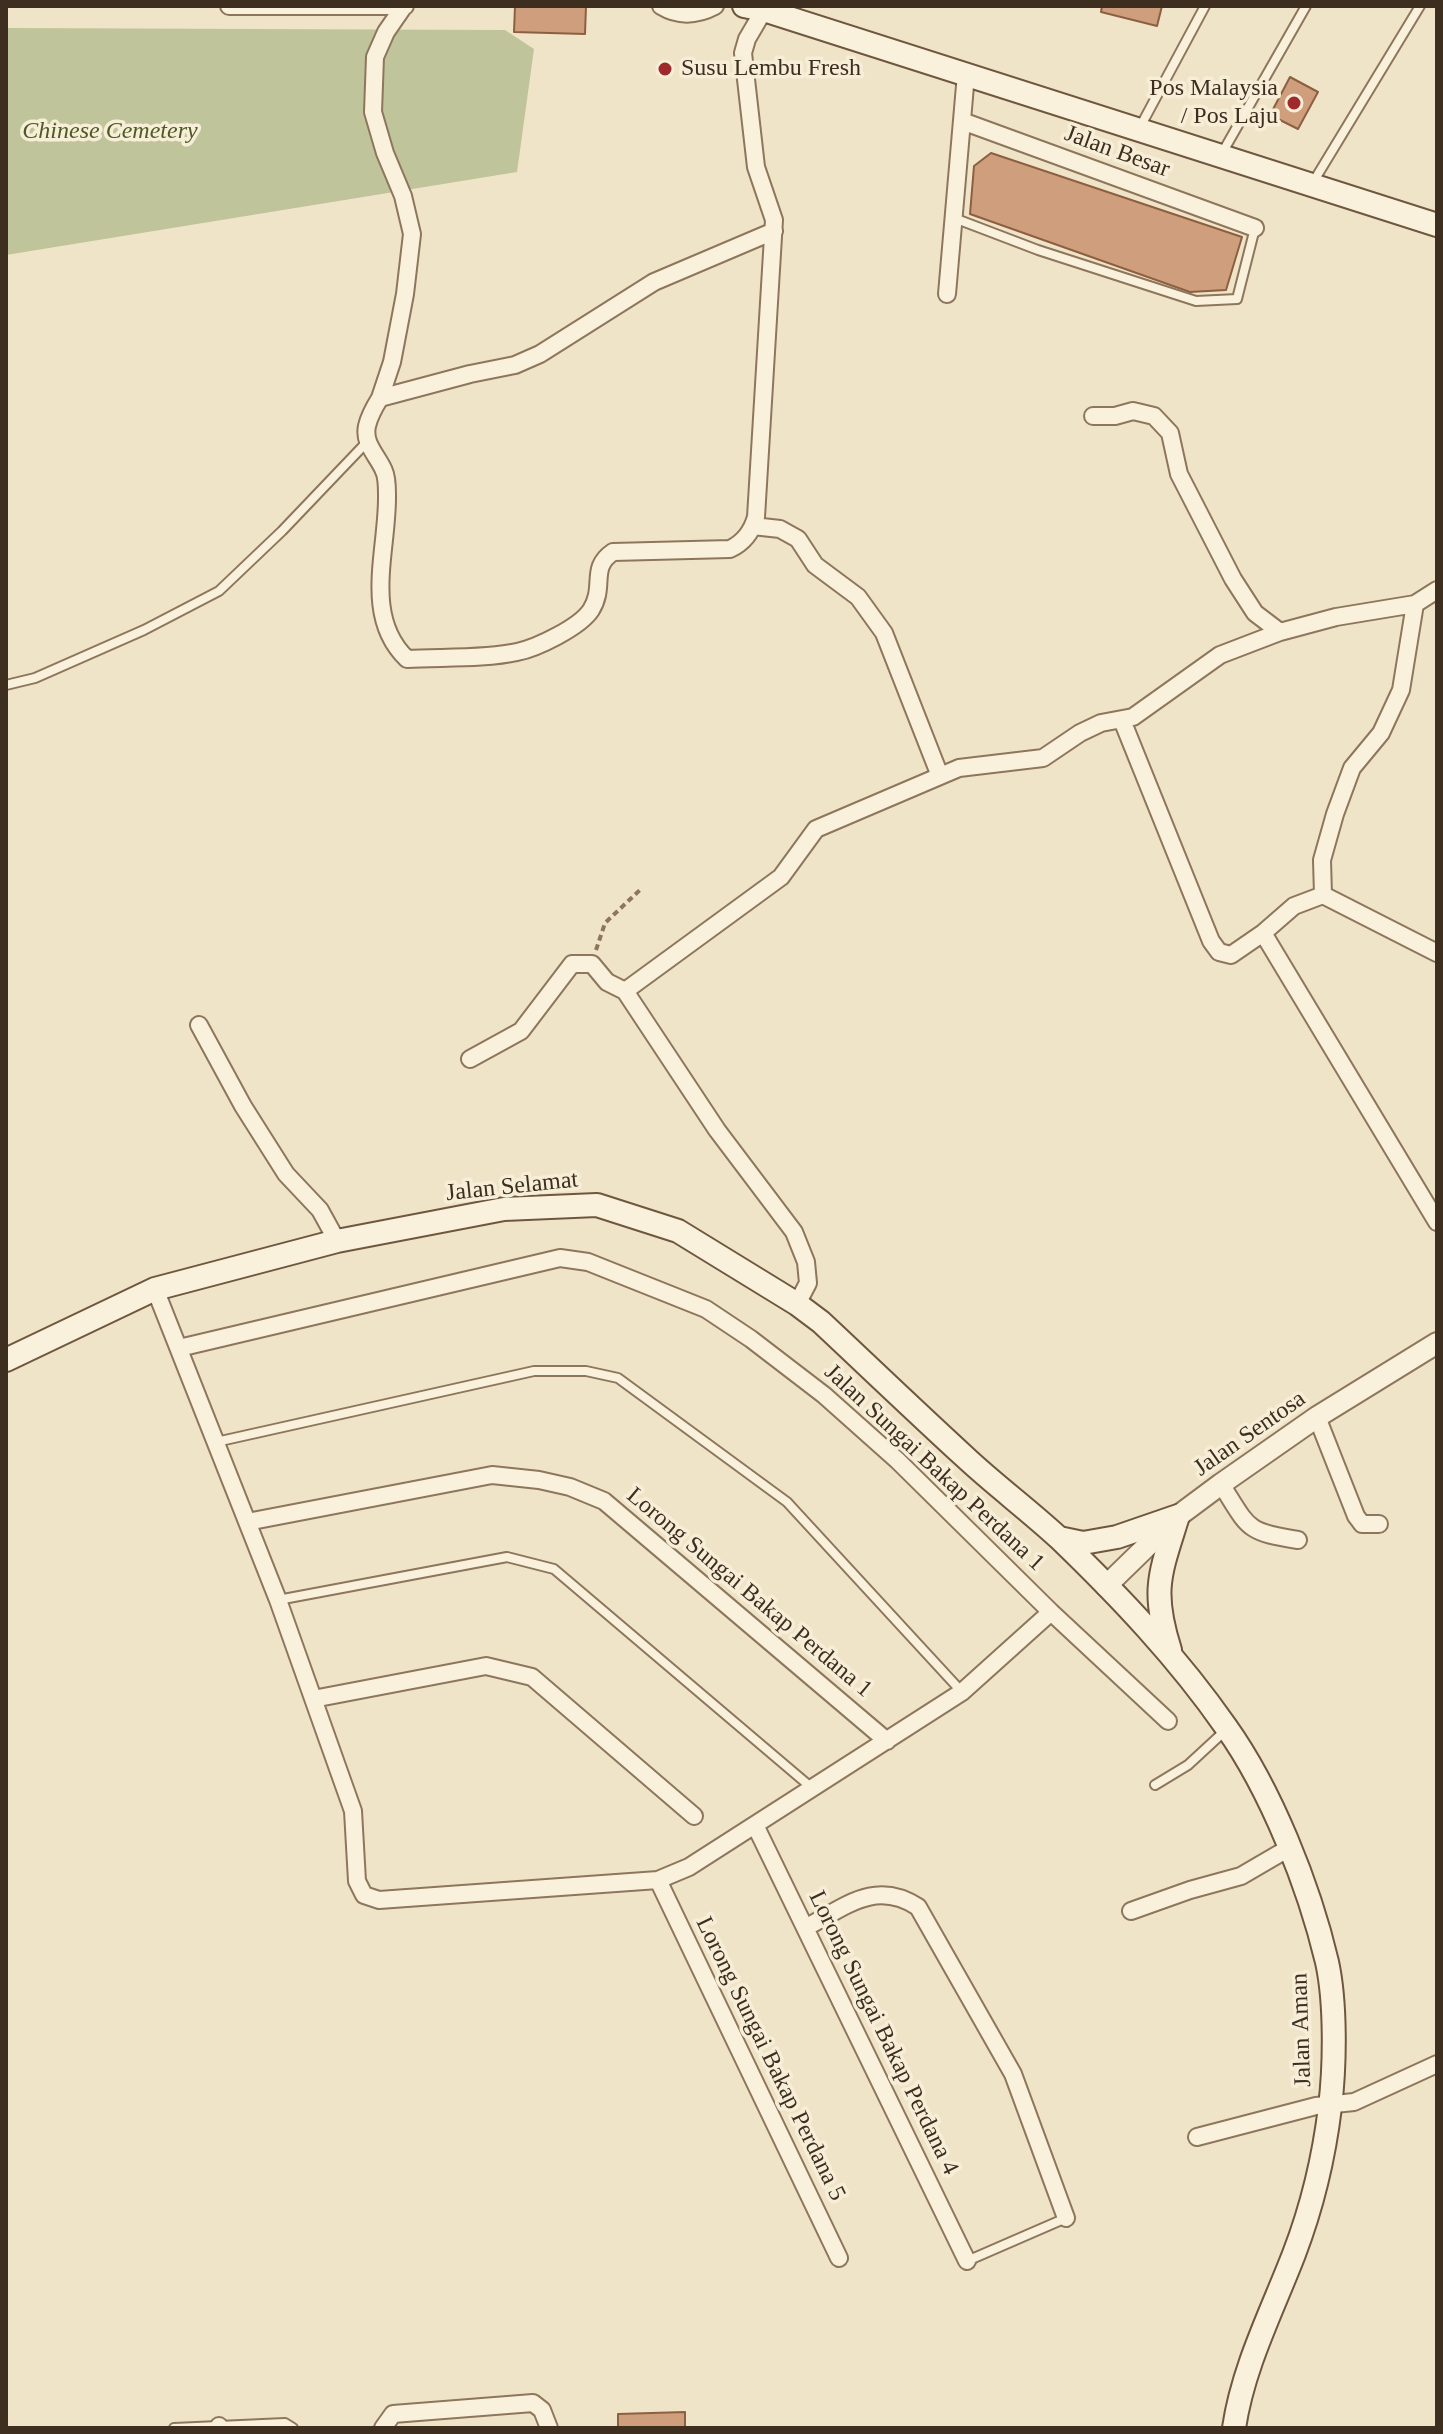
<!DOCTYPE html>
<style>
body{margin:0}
#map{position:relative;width:1443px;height:2434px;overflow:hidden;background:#f0e4c8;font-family:"Times New Roman",serif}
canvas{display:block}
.frame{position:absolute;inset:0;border:8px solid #3d2e20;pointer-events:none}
</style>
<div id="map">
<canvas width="1443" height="2434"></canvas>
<div class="frame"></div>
</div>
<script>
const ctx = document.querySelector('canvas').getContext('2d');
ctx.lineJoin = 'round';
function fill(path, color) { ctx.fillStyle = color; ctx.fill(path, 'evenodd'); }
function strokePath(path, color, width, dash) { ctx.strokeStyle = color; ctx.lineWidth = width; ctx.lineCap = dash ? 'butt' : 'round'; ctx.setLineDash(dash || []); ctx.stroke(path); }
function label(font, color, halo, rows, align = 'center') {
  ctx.font = font + ' "Times New Roman",serif'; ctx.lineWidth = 7; ctx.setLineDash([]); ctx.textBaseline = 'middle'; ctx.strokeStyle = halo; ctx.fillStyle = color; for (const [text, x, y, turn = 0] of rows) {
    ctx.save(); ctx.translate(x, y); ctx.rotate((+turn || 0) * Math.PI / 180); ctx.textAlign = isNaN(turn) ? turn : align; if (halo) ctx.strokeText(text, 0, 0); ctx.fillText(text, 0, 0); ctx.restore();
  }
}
fill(new Path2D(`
 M6,28L505,30L534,49L517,172L6,255Z`), '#bfc49a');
const building = new Path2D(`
 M515,6H586L585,34L514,32Z
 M1102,6H1162L1157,26L1101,12Z
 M1290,77L1318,92L1298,129L1270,115Z
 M991,153L1242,237L1226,290L1190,292L970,214L974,166Z
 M685,2412V2428H618V2414Z`);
fill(building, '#cf9f7d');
strokePath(building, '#8d5f41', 2);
const service = new Path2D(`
 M1139,129L1205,6
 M1221,155L1306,6
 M1312,184L1420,6
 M954,218L1038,250L1196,301L1237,299L1255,228
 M6,685L35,678L144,630L219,591L282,531L367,442
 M216,1442L534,1371H586L618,1378L787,1502L962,1692
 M278,1600L507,1557L554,1569L812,1788
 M1155,1785L1188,1765L1227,1729
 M967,2261L1066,2218
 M174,2428L285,2423L293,2428`);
const minor = new Path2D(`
 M229,6H405
 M661,6C679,17 696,16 715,6
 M764,10L747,39L743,53L756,167L774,220L756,517C752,531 743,543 730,549L613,552C589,568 606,586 591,610C580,627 537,648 517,652C486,659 440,657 407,659C362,616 388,550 387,495C387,488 387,477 384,471C378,456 363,444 367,426C369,417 375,406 380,398L470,374L515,365L540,354L654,282L774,231
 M962,121L1255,228
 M947,294L966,74
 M380,398L392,362L405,294L412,234L403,196L385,153L373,112L375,57L386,32L404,6
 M1093,416H1115L1133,411L1154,416L1170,433L1179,474L1233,579L1255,613L1280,632
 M753,526L780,529L798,539L815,565L858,597L884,633L940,776
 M1122,720L1211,941L1219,952L1231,955L1263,933L1294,906L1323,895L1437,953
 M1323,895L1322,860L1335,814L1352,768L1381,733L1401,690L1415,604
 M1263,933L1437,1222
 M199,1025L243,1106L286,1174L320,1210L337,1241
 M470,1059L521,1031L572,964H592L607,982L625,991
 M155,1289L278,1600L353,1811L357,1881L364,1895L379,1900L658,1880L689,1867L962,1692L1051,1612
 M797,1304L808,1283L806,1262L794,1232L717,1130L625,991L781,877L816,829L959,768L1043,758L1080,733L1101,723L1133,717L1220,655L1280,632L1336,617L1415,604L1437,590
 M179,1348L560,1258L588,1262L706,1309L751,1339L824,1395L897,1460L1051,1612L1168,1721
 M1317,1417L1356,1516L1362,1524H1379
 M1221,1484C1249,1528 1245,1532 1298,1540
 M247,1522L492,1475L539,1480L570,1487L604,1501L887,1741
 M313,1699L486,1666L532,1677L694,1816
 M755,1825L967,2261
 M658,1880L839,2258
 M1131,1911L1190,1890L1241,1876L1289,1848
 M805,1928C845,1907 875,1879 918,1907L1013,2074L1066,2218
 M1197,2137L1316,2106L1354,2102L1437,2064
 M219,2426V2428
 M383,2428L393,2414L533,2403L542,2410L549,2428`);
const tertiary = new Path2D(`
 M1106,1586L1178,1516L1221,1484L1317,1417L1437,1343`);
const secondary = new Path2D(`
 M744,6L764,10L1437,225
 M6,1360L155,1289L337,1241L504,1209L597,1205L678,1231L797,1304L821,1322C869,1367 917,1413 965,1457C996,1486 1030,1511 1060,1539C1120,1597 1178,1658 1226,1727C1271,1790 1309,1886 1327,1962C1336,2003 1335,2066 1330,2107C1324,2157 1312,2207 1294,2254C1272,2311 1243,2367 1234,2428
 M1059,1538L1083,1543L1117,1537L1178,1516
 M1170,1650C1151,1590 1160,1574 1178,1516`);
strokePath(service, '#8d765c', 12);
strokePath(minor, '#8d765c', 20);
strokePath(tertiary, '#8d765c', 24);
strokePath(secondary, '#6f573f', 26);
strokePath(new Path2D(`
 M596,950L605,923L642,888`), '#8d765c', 4, [6, 4]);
strokePath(service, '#faf1dc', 8);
strokePath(minor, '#faf1dc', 16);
strokePath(tertiary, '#faf1dc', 20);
strokePath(secondary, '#faf1dc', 22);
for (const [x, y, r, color] of [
 [665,69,8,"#9e2a2b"],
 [1294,103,8,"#9e2a2b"]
]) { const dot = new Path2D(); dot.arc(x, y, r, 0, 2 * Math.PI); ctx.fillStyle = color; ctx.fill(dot); strokePath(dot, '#f7eed8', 3); }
label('24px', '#3d2e20', '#f7eed8', [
 ["Susu Lembu Fresh",681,69],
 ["Pos Malaysia",1278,89,"right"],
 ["/ Pos Laju",1278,117,"right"]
], 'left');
label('italic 24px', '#4d5a26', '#f7eed8', [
 ["Chinese Cemetery",110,132]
]);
label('24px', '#3d2e20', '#f7eed8', [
 ["Jalan Besar",1117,152,20],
 ["Jalan Selamat",512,1187,-6],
 ["Jalan Sentosa",1250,1434,-35],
 ["Jalan Sungai Bakap Perdana 1",934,1468,43],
 ["Lorong Sungai Bakap Perdana 1",749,1593,40],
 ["Jalan Aman",1302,2030,-92],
 ["Lorong Sungai Bakap Perdana 4",883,2033,64],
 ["Lorong Sungai Bakap Perdana 5",770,2059,64]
]);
</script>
